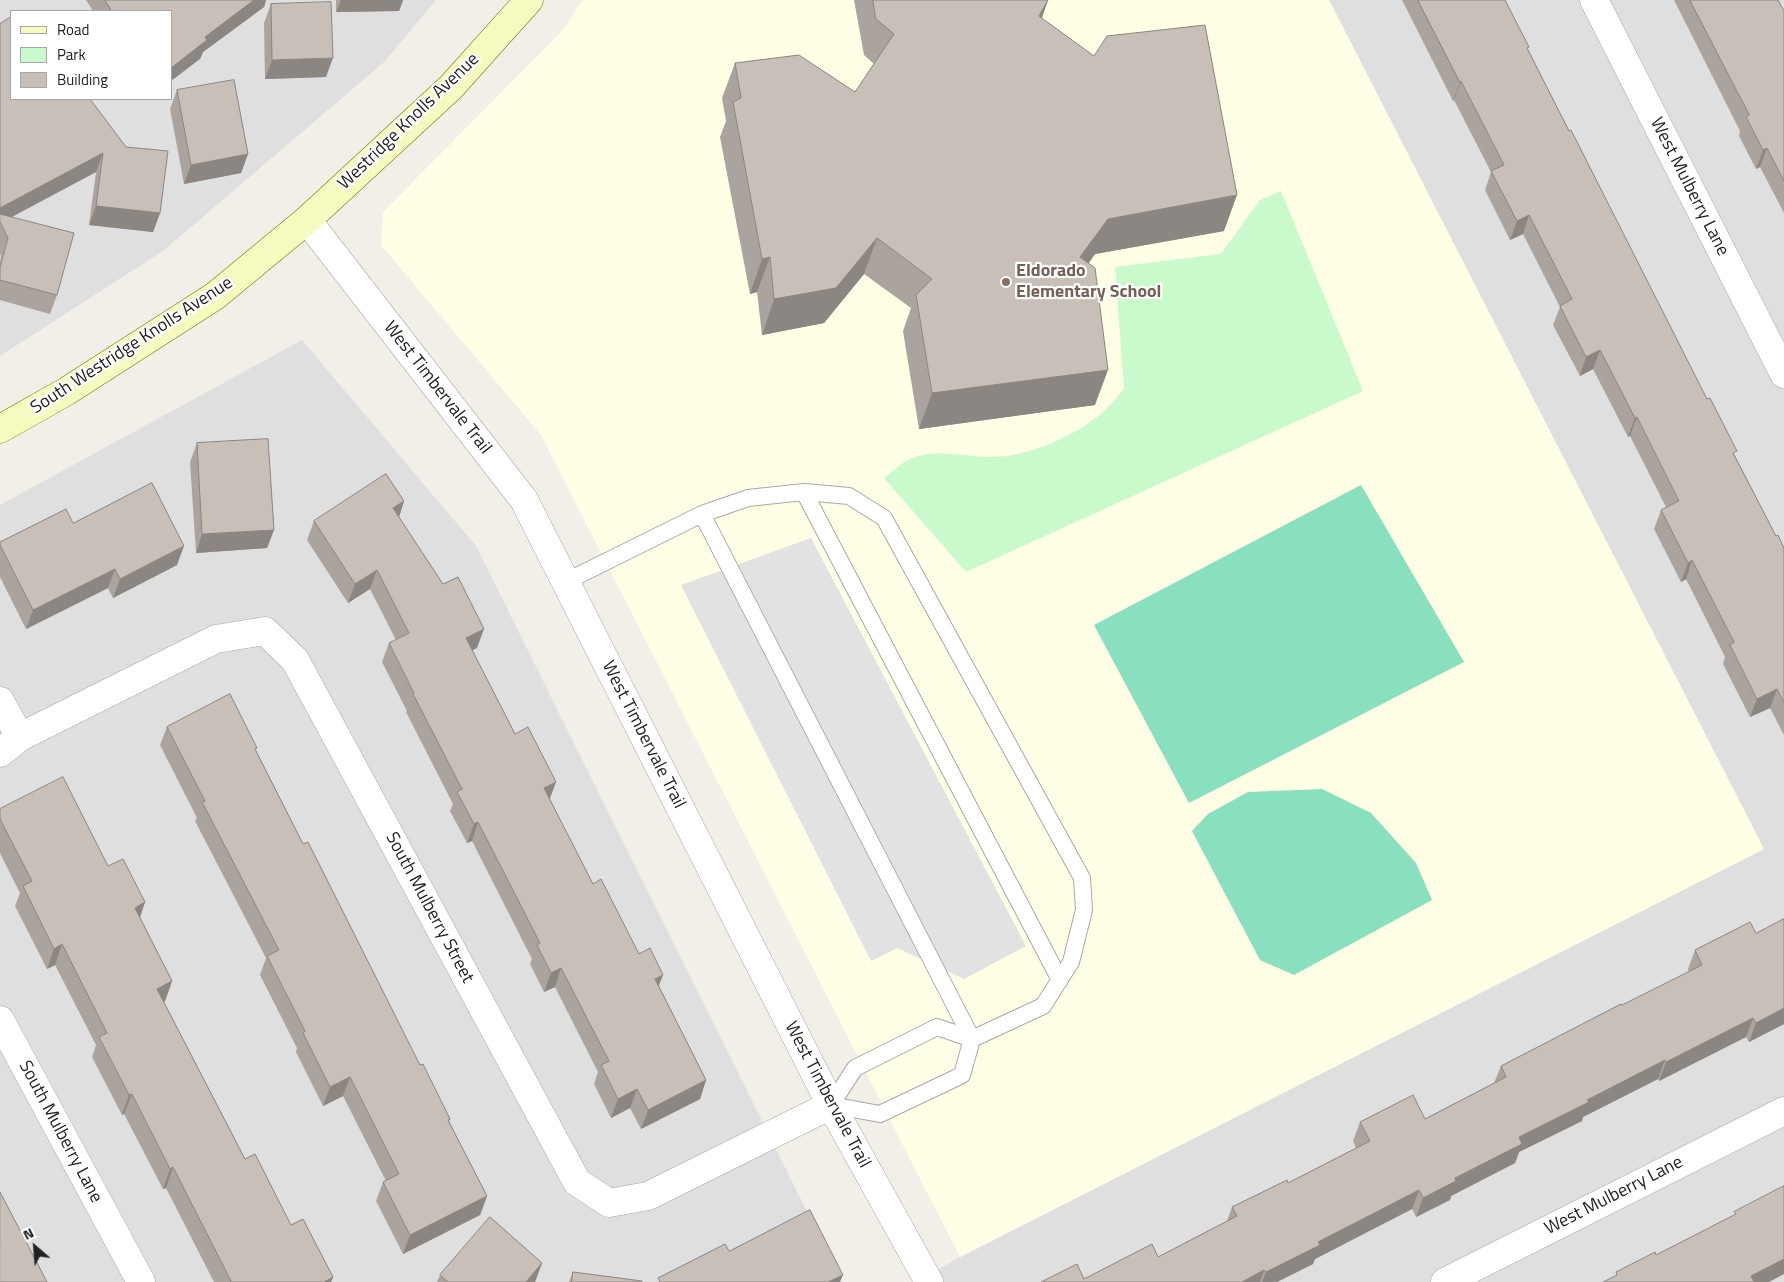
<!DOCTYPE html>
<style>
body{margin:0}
#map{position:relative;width:1784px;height:1282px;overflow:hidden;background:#f2efe9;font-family:"Titillium Web",sans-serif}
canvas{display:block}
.legend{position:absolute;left:10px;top:10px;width:162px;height:90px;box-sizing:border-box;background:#fff;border:1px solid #a7a7a7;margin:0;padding:6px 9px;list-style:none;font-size:15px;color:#222}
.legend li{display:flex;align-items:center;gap:10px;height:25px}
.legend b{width:25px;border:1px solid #a7a7a7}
.north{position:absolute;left:10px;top:1222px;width:50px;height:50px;-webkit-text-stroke:4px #fff;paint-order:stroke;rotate:333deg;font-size:14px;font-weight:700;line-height:20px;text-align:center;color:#222}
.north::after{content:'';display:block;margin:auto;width:18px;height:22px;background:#222;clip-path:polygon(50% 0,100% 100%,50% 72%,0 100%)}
</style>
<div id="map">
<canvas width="1784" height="1282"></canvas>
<ul class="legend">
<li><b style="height:6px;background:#f7fabf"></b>Road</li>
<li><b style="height:14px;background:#c8facc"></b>Park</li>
<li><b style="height:14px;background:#c7bfb8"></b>Building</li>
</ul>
<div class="north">N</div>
</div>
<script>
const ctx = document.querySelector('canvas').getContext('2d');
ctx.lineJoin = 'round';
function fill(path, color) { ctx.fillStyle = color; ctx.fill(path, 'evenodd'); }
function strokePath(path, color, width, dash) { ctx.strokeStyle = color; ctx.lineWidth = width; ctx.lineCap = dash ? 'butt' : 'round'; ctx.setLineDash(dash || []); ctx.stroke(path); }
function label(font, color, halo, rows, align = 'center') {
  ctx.font = font + ' "Titillium Web",sans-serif'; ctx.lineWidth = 4.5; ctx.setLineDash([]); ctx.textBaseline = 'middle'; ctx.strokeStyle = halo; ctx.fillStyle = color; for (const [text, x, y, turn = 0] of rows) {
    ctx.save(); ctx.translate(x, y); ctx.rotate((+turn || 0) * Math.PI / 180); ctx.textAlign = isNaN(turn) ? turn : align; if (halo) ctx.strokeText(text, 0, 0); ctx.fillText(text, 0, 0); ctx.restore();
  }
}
fill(new Path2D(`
 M0,0H436L384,62L163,251L0,356ZM11,11H171V99H11Z
 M1329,0H1784V1282H915L960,1257L1764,849Z
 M302,340L476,546L842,1282H0V505Z`), '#e0dfdf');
fill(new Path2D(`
 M583,0H1329L1764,849L960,1257L541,435L381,245L383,212L561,32Z`), '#ffffe5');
fill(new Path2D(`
 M1281,191L1363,391L966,572L884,478C892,472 900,464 908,460C934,448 961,456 988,457C1025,458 1068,439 1097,417C1107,410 1116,398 1124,389L1115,267L1221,254L1260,200Z`), '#c8facc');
fill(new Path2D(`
 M1361,485L1464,662L1189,803L1094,625Z
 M1322,789L1371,813L1416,863L1432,900L1294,975L1260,960L1192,831L1208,814L1248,792Z`), '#88e0be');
fill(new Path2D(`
 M811,538L1026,946L964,979L897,948L871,961L681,585Z`), '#e2e2e2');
const lane = new Path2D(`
 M804,492L1060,980
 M565,582L702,514L748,498L804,492L849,496L884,518L1082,878L1084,910L1071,962L1043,1006L972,1039L937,1027L855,1068L831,1105L880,1114L962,1075L972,1039L702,514`);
const street = new Path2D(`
 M1594,0L1784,374
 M307,220L524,500L831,1105L929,1282
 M0,701L20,737
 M0,753L20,737L216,639L265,631L295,660L577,1182L609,1203L648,1196L831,1105
 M0,1020L141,1282
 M1445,1282L1784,1111`);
const secondary = new Path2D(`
 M0,429L67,391L215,296L307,220L451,87L529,0`);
strokePath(lane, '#a9a9a9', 18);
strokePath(street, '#a9a9a9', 29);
strokePath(secondary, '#707d05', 29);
strokePath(lane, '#fff', 16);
strokePath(street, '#fff', 28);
strokePath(secondary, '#f7fabf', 28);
fill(new Path2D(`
 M86,0H266L264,7L203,52L200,59L171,11H93Z
 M336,0H403L399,11L336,12Z
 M854,0H1048L1042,18L1224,231L1095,254L1089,263L1095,405L919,429L903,331L911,308L864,274L824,323L762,335L757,292L750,294L720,137L726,121L722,98L735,63L855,92L874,64L864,55Z
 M1402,0H1505L1528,50L1776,536L1784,548V735L1770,708L1750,717L1723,664L1725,657L1686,579L1681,582L1654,529L1661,510L1666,507L1630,436L1628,437L1593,369L1580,376L1553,325L1560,307L1523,234L1510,240L1485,190L1491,172L1454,100L1453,101Z
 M1674,0H1778L1784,11V213L1760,167L1756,169L1739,136L1740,131Z
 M271,4L326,77L265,79L264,23Z
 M0,24L11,99H90L160,213L153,232L89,225L96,172L12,217L57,295L50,314L0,300V262L1,256L0,254Z
 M177,90L248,154L241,173L184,184L170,109Z
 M197,443L274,530L267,548L196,553L190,462Z
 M404,501L399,517L477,648L472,650L593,884L639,954L659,986L706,1080L700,1099L641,1129L630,1108L611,1118L594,1084L598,1072L555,987L544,992L530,964L532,959L472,841L467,843L450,811L453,804L406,712L407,711L382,662L389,643L396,640L370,589L348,603L307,540L314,521Z
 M73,523L177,565L113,598L108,588L26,629L0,577V542Z
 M167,727L256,751L303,844L420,1065L450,1119L449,1122L487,1196L480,1215L403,1254L376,1201L383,1182L386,1181L343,1096L323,1106L296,1052L297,1048L260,975L266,958L195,821L197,818L160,745Z
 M0,809L108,866L145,902L140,917L172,981L165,1001L164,1002L245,1159L291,1225L333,1277L331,1282H214L166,1188L163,1189L124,1114L122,1115L92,1057L96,1045L55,965L47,969L15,906L20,893L0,853Z
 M1695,950L1784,1024L1749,1042L1746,1037L1659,1081L1658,1079L1583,1117L1582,1121L1519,1152L1515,1163L1451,1196L1450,1200L1416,1217L1412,1209L1315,1259L1313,1264L1277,1282H1041L1084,1279L1158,1257L1227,1221L1232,1207L1288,1183L1356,1148L1353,1141L1360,1122L1425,1119L1494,1083L1501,1066L1689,972L1688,969Z
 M542,1263L535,1282H437L440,1275Z
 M573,1272L642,1282H569Z`), '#aba49e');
fill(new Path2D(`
 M254,0H266L264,7L203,52L200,59L171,81V68L205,37Z
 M341,0H403L399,11L336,12Z
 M1048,0L1037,31L1039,16Z
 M333,58L326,77L265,79L272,60Z
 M1461,81L1454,100L1453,101L1460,82Z
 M1767,148L1760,167L1756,169L1763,150Z
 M103,153L96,172L0,223V208Z
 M248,154L241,173L184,184L191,165Z
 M1237,195L1224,231L1095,254L1067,292L1080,257L1108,219Z
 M96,206L160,213L153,232L89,225Z
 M1529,215L1523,234L1510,240L1517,221Z
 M877,238L864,274L824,323L762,335L774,299Z
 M770,257L757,292L750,294L762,259Z
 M1600,350L1593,369L1580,376L1586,357Z
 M1108,370L1095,405L919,429L932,393Z
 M1637,417L1630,436L1628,437L1635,418Z
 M404,501L398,520L393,508Z
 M274,530L267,548L196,553L202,534Z
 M184,546L177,565L113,598L120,579Z
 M1692,560L1686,579L1681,582L1688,563Z
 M115,569L108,588L26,629L33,610Z
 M377,570L370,589L348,603L355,584Z
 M484,629L477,648L459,657L466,638Z
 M1777,689L1770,708L1750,717L1757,699Z
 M556,782L549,801L544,788Z
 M478,822L472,841L467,843L474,824Z
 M145,902L138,923L135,908Z
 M62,944L55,965L47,969L54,949Z
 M561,968L555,987L544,992L551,973Z
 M663,975L656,993L655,979Z
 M172,981L165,1001L150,1009L157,989Z
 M1784,1008V1024L1749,1042L1756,1023Z
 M1753,1018L1746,1037L1659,1081L1666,1062Z
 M1665,1060L1658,1079L1583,1117L1582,1121L1519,1152L1515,1163L1451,1196L1450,1200L1416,1217L1423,1198L1455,1178L1519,1137L1587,1100Z
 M350,1077L343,1096L323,1106L330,1087Z
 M706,1080L700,1099L641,1129L648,1110Z
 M637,1089L630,1108L611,1118L618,1099Z
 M132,1094L124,1114L122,1115L129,1095Z
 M173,1167L166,1188L163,1189L170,1169Z
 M1419,1190L1412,1209L1315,1259L1313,1264L1277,1282H1262L1266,1272L1318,1242Z
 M487,1196L480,1215L403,1254L410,1235Z
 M1784,1259V1274L1769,1282H1749L1751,1276Z
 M542,1263L535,1282H526Z
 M1264,1270L1260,1282H1242Z
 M843,1275L840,1282H828Z
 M333,1277L331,1282H324Z`), '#8b8681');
const building = new Path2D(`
 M105,0H254L205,37L207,40L171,68V11H115L114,10L112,11Z
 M873,0H1048L1039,16L1094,56L1107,36L1205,25L1237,195L1108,219L1080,257L1095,268L1108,370L932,393L916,295L932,279L877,238L836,288L774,299L770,257L762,259L733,102L741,98L735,63L799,55L855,92L894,34L876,19Z
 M1418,0H1505L1529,47L1527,48L1569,131L1571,130L1707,399L1710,398L1737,451L1733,453L1776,536L1778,535L1784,548V703L1777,689L1757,699L1730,645L1734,642L1692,560L1688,563L1661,510L1679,501L1637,417L1635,418L1600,350L1586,357L1560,306L1572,299L1529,215L1517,221L1491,171L1504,165L1461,81L1460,82Z
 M1690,0H1778L1784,11V181L1767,148L1763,150L1746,117L1749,115Z
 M331,2L333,58L272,60L271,4Z
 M11,17V99H90L126,147L168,151L160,213L96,206L103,153L0,208V24Z
 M234,80L248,154L191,165L177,90Z
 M0,214L74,233L57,295L0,280V267L8,238L0,222Z
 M268,439L274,530L202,534L197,443Z
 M386,474L404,501L393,508L443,584L458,577L484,629L466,638L515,734L528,727L556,782L544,788L593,884L601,879L639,954L650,948L663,975L655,979L706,1080L648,1110L637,1089L618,1099L601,1065L609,1061L561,968L551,973L537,945L540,943L478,822L474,824L457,792L462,789L413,694L414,693L389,643L409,633L377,570L355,584L314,521Z
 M152,483L184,546L120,579L115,569L33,610L0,545V542L66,509L73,523Z
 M230,694L257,748L255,749L303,844L308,842L420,1065L423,1064L450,1119L448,1120L487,1196L410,1235L383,1182L399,1174L350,1077L330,1087L303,1033L305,1031L267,956L279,950L202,802L205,801L167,727Z
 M63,777L108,866L123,859L145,902L135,908L172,981L157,989L245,1159L255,1154L291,1225L303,1219L333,1277L324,1282H230L231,1281L173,1167L170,1169L132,1094L129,1095L99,1037L107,1033L62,944L54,949L23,886L32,881L0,819V809Z
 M1784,919V1008L1756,1023L1753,1018L1666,1062L1665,1060L1587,1100L1589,1102L1519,1137L1522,1144L1455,1178L1456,1181L1423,1198L1419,1190L1318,1242L1320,1245L1266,1272L1264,1270L1242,1282H1041L1077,1264L1084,1279L1152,1244L1158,1257L1237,1216L1232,1207L1287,1180L1288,1183L1370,1141L1360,1122L1413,1095L1425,1119L1506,1077L1501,1066L1621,1004L1622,1005L1702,965L1695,950L1750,922L1756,933Z
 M1784,1186V1259L1751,1276L1754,1282H1603L1617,1275L1616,1272L1655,1252L1656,1255L1736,1214L1734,1212Z
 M0,1192L47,1282H0Z
 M810,1210L843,1275L828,1282H660L658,1278L725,1244L729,1251Z
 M490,1217L542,1263L526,1282H448L440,1275Z
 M573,1272L642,1281V1282H572Z`);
fill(building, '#c7bfb8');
strokePath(building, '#8b8681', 1);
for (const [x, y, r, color] of [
 [1006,282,5,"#8d6e63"]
]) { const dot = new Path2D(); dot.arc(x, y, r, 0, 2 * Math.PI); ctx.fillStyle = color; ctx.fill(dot); strokePath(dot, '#fff', 2); }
label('18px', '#222', '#fff', [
 ["Westridge Knolls Avenue",409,122,-44],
 ["West Mulberry Lane",1689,187,63],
 ["South Westridge Knolls Avenue",132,346,-33],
 ["West Timbervale Trail",437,388,52],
 ["West Timbervale Trail",643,735,63],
 ["South Mulberry Street",429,908,62],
 ["West Timbervale Trail",827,1095,62],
 ["South Mulberry Lane",60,1132,62],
 ["West Mulberry Lane",1614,1196,-27]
]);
label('bold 18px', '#785e54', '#fff', [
 ["Eldorado",1016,272],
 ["Elementary School",1016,293]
], 'left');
</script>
